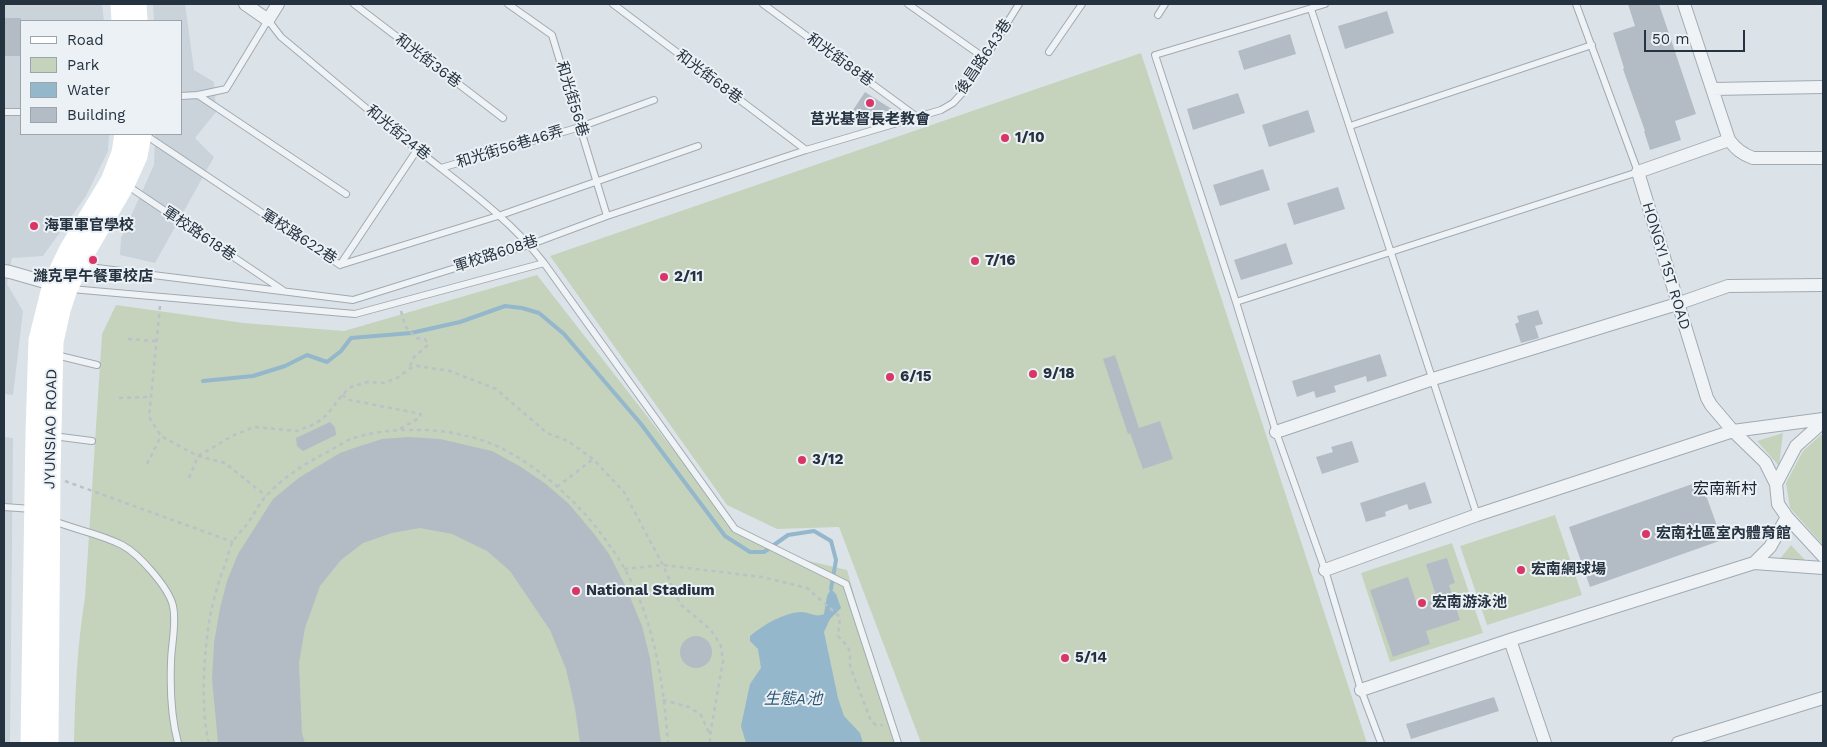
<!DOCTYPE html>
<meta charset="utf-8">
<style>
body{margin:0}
#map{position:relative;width:1827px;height:747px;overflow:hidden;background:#dce3e8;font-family:"Work Sans",sans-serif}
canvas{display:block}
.frame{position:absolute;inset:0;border:5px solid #253240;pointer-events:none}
.legend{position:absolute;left:20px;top:20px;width:162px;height:115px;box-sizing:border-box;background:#ecf1f5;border:1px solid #9ca5ad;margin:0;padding:6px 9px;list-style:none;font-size:15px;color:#253240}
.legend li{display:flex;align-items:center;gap:10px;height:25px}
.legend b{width:25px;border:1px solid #9ca5ad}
.scale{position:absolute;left:1644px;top:30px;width:101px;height:22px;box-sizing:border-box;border:2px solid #253240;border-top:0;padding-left:6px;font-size:15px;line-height:18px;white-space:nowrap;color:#253240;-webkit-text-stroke:4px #ecf1f5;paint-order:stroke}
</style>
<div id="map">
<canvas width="1827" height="747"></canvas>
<div class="frame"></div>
<ul class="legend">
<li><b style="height:6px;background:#fff"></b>Road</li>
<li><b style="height:14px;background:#c5d3bd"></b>Park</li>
<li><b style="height:14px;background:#94b7cc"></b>Water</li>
<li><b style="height:14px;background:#b3bcc5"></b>Building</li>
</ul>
<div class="scale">50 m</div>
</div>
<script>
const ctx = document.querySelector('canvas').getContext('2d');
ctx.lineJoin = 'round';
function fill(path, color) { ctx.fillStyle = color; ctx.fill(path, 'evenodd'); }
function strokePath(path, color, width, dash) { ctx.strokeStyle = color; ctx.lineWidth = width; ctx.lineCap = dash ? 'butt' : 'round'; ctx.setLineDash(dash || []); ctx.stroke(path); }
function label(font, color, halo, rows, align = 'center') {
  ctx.font = font + ' "Work Sans","Noto Sans TC",sans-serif'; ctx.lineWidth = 4; ctx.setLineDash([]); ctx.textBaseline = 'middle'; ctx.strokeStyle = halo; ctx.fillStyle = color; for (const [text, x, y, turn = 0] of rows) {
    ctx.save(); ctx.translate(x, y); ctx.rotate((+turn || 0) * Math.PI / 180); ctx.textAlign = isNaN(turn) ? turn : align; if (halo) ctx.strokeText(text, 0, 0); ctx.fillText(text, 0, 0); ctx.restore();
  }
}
fill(new Path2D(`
 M4,4H102L104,21H21V134H109L108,151L86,196L43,256L12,258L7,284L23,311L13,395L4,394Z
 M153,4H185L194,70L214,82L216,112L195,138L214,157L155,263L120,255L121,238L154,165L155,134H181V21H154Z
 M4,437L13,438L10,743H4Z`), '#cad2da');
fill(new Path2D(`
 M1141,53L1367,743H921L839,527L777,529L727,505L550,256Z
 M537,275L735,529L793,557L847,570L892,726L899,743H74C75,693 77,647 85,597L102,334L116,305L244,323L344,331Z
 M1783,433L1779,466L1757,441Z
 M1823,433V545L1790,508L1786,483L1803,451Z
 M1555,515L1582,595L1487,625L1460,546Z
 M1452,543L1483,633L1390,662L1361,573Z
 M1791,545L1805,560H1779Z`), '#c5d3bd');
fill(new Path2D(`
 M831,589L836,594L841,608L830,619L824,632L838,698L844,716L860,733L863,743H746L741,726L750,684L761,668L758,649L750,641V636C764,625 782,613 801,612C810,612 815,618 824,614L827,596Z`), '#94b7cc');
strokePath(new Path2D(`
 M203,381L253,376L285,366L307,355L327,362L341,351L351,338L411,333L460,322L505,306L522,308L539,313L564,334L641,424L725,536L750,552H764L788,535L814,531L831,541L836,560L831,589`), '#94b7cc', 4);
fill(new Path2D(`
 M1628,4H1659L1696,114L1675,121L1681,140L1650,150L1644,131H1645L1623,69L1624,68L1613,33L1635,26Z
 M1387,11L1394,33L1345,49L1338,26Z
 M4,18H21V56H4Z
 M1290,34L1296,54L1244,70L1238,51Z
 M865,92L898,113L862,125L849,116Z
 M1238,93L1245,113L1193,130L1187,109Z
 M1308,110L1315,132L1269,147L1262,125Z
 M1263,169L1270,190L1220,206L1213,185Z
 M1338,187L1345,209L1294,225L1287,203Z
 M1286,243L1293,264L1241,280L1234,260Z
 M1538,310L1543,324L1535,326L1539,338L1521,343L1515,324L1519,322L1517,316Z
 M1380,354L1387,376L1367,382L1366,376L1334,386L1336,392L1316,398L1314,391L1297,397L1292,381Z
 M1115,355L1139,428L1160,421L1173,459L1143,469L1130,433L1128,434L1103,359Z
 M330,422L335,427L336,435L303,451L297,446L296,438Z
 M409,437L440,439L492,451L521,467L546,484L569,504L595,535L609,554L625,585L642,626L650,658L661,743H580L575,708L566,669L550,630L510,571L487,551L452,534L420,528L392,533L363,543L341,560L320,586L305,628L299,663L302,733L305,743H218L212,679L214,643L220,608L227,581L238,554L273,499L300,477L340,453L354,448L382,439Z
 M1352,441L1359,462L1322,474L1316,457L1333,452L1331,447Z
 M1701,481L1722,540L1590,587L1569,527Z
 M1425,482L1432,503L1409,510L1407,504L1385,512L1386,516L1366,522L1360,503Z
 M1447,558L1455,583L1449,585L1460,620L1426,631L1430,644L1393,657L1370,590L1408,577L1417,605L1437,599L1426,564Z
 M680 652a16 16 0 1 1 32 0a16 16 0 1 1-32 0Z
 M1494,697L1499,711L1411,739L1406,724Z`), '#b3bcc5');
const lane = new Path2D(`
 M354,4L503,118
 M508,4L552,35L607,216
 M613,4L806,150
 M763,4L917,117
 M908,4L986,59
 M1325,4L1155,55L1236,302L1276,432L1325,570L1361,690L1381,743
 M1311,9L1477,515
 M1158,15L1165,4
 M1049,52L1082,4
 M198,95L346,194
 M181,96L198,95L226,89L268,20L281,37C327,75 372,114 419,151C463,186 509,218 544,263L735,529L846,584L898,743
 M4,112H21
 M1350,126L1592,45
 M144,134L340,265L501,215L698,146
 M441,168L580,127L654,100
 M128,186L284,291
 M340,265L417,150
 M81,266L353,300L529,245L607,216L806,150L941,110L953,103L965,90L1019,4
 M71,289L355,314L544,263
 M1236,302L1638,172L1576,4
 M56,355L97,365
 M53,436L92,441
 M4,507L32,509
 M54,521C76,530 101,534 122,545C139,554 169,588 173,606C177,624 171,645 171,663C170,690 171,717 178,743`);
const street = new Path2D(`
 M245,4L268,20L278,4
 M1684,4L1729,140L1638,172L1707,398L1711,405L1733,431L1765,462L1776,484L1778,504L1787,517L1823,556
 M1712,89L1823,87
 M1729,140C1736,149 1742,154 1753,158H1823
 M4,271L10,272L59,286
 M1276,432L1433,379L1677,304L1728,286L1823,285
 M1776,484L1796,446L1823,422
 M1754,563L1823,568
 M1325,570L1477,515L1733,431L1823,419
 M1510,640L1545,743
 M1361,690L1510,640L1754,563L1770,547L1787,517
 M1678,743L1823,698`);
strokePath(lane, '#a1aab2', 8);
strokePath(street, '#a1aab2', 14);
strokePath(new Path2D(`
 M160,306L149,417L161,436L198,456L225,463L266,496
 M401,311L405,326L416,338L425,339L428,345L413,358L409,369
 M128,339L156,341
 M342,395L350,400L421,414L419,418L398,430
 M119,398L150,397
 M147,464L161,436
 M189,478L198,456L234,435L254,427L297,431L315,424L327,415L342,395L351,387L367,382L384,383L397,378L409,369L417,366L450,371L496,389L547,433L568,441L593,459L624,492L663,565L680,604L711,630L721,646L723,661L710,735V743
 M65,481L233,542
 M557,487L593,459
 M624,569L663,565L762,577L807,588L840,617L838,636L848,647L850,652V666L871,721L876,725H883
 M663,700L689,707L701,715L710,735
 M209,743C200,709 204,651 210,617C214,597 219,580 226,562C228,555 230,547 233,541C237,535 243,530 247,524C254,515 259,503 267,495C282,479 301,466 320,456C330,451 340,444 351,439C368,433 389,430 407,430C439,429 472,434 501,448C557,476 609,533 635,589C657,637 664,691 668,743`), '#bac1c7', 2.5, [4, 4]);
strokePath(lane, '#eff3f6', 6);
strokePath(street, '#eff3f6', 12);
strokePath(new Path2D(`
 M120,4L121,21
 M137,4L138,21
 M30,743L35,434L38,340L52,284L69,249L110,181L121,153L124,134
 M49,743L51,475L54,342L61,310L68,289L83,257L125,185L138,156L142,134`), '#fff', 19);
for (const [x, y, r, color] of [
 [870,103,5,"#d93565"],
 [1005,138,5,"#d93565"],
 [34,226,5,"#d93565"],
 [93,260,5,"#d93565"],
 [975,261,5,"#d93565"],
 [664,277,5,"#d93565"],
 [1033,374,5,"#d93565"],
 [890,377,5,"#d93565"],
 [802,460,5,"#d93565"],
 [1646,534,5,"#d93565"],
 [1521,570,5,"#d93565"],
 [576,591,5,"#d93565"],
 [1422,603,5,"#d93565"],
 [1065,658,5,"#d93565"]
]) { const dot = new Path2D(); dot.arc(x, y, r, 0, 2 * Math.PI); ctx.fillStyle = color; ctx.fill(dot); strokePath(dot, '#ecf1f5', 2); }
label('15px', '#253240', '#ecf1f5', [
 ["後昌路643巷",984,57,-56],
 ["和光街88巷",840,60,36],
 ["和光街36巷",428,61,37],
 ["和光街68巷",709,77,37],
 ["和光街56巷",572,99,73],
 ["和光街24巷",398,133,39],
 ["和光街56巷46弄",510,147,-17],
 ["軍校路618巷",199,234,34],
 ["軍校路622巷",299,237,33],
 ["軍校路608巷",496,254,-18],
 ["HONGYI 1ST ROAD",1666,266,73],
 ["JYUNSIAO ROAD",51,429,-89]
]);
label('bold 15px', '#253240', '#ecf1f5', [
 ["莒光基督長老教會",870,120,"center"],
 ["1/10",1015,138],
 ["海軍軍官學校",44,226],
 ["7/16",985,261],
 ["濰克早午餐軍校店",93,277,"center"],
 ["2/11",674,277],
 ["9/18",1043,374],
 ["6/15",900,377],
 ["3/12",812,460],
 ["宏南社區室內體育館",1656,534],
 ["宏南網球場",1531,570],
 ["National Stadium",586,591],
 ["宏南游泳池",1432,603],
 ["5/14",1075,658]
], 'left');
label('16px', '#172330', '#ecf1f5', [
 ["宏南新村",1725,489]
]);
label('italic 16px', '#2c5877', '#ecf1f5', [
 ["生態A池",793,699]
]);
</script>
